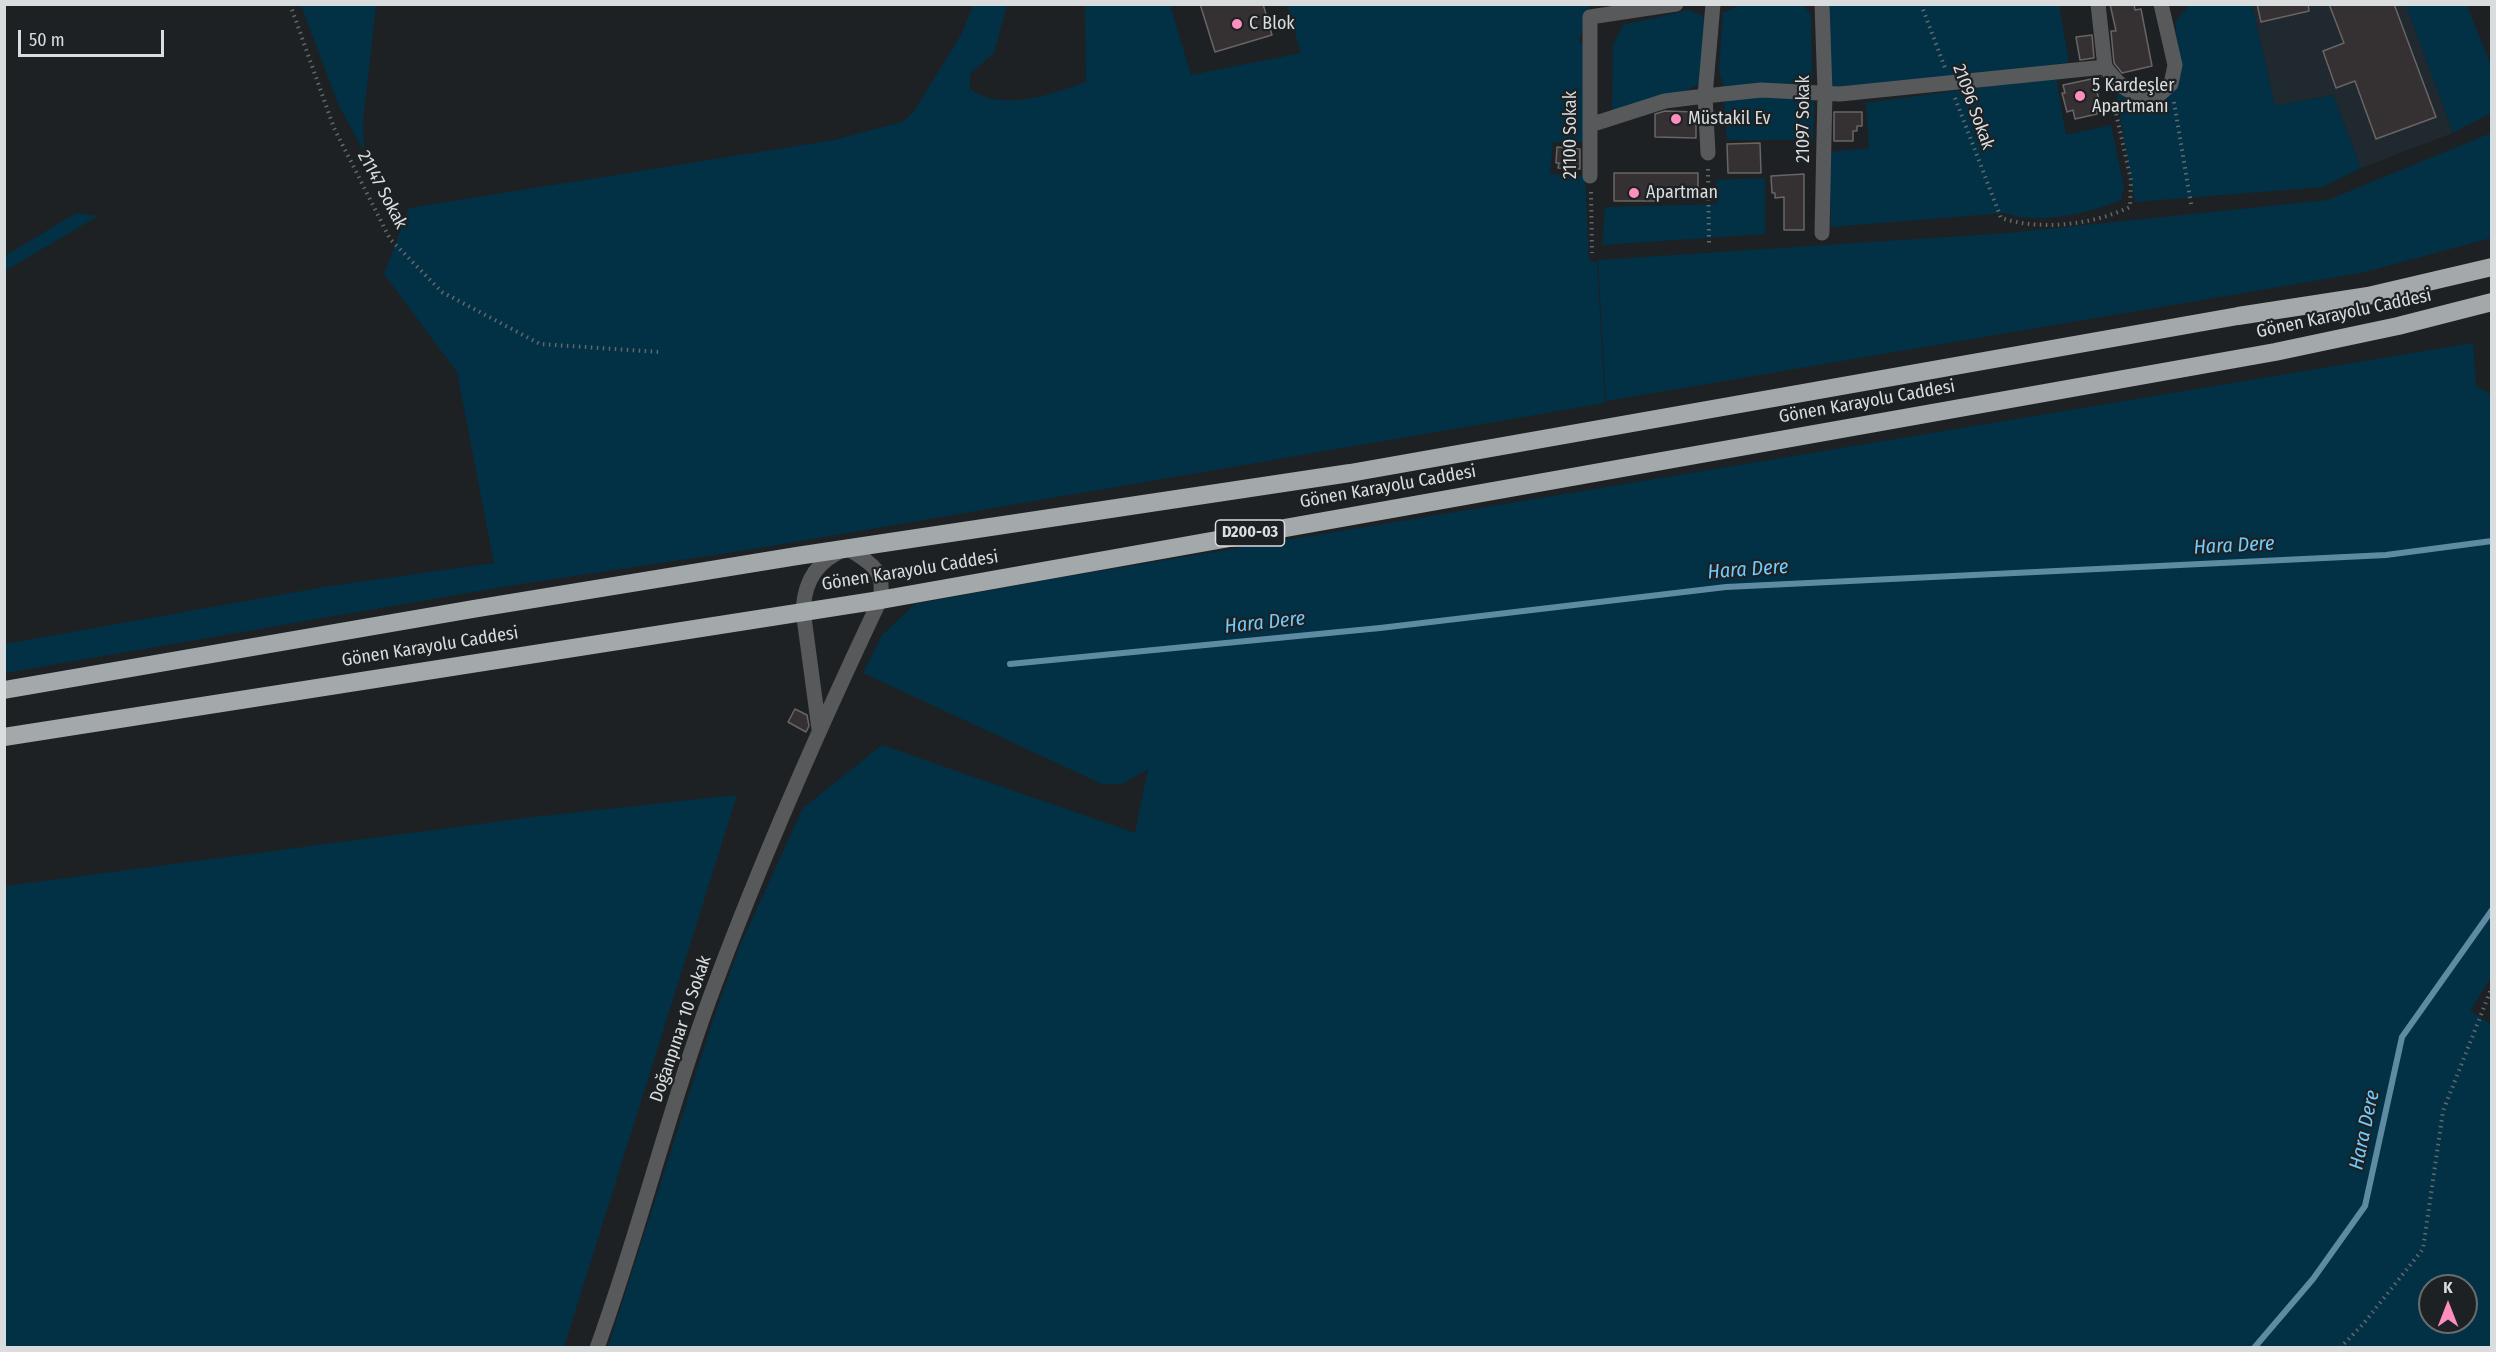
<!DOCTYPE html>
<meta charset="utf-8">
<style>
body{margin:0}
#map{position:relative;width:2496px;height:1352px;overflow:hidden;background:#1d2123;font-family:"Fira Sans Condensed",sans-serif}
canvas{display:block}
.frame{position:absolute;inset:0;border:6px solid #daddde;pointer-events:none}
.north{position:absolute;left:2418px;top:1274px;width:60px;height:60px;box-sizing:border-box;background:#1d2123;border:2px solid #696c6e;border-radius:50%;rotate:0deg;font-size:16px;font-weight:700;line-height:24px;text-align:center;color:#daddde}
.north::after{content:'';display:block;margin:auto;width:21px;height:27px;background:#fe8ebd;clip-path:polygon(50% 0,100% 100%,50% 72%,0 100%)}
.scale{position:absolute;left:18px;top:30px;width:146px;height:27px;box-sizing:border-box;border:3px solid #daddde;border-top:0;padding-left:8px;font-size:18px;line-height:21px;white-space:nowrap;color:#daddde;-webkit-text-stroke:4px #1d2123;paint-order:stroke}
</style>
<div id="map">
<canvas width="2496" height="1352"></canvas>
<div class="frame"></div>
<div class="north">K</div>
<div class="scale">50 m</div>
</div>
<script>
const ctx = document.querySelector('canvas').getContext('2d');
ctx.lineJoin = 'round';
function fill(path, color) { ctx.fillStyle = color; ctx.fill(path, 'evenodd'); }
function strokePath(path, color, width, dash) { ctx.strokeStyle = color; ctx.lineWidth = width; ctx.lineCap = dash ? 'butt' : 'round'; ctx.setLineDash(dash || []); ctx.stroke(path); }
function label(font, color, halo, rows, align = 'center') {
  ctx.font = font + ' "Fira Sans Condensed",sans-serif'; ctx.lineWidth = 4.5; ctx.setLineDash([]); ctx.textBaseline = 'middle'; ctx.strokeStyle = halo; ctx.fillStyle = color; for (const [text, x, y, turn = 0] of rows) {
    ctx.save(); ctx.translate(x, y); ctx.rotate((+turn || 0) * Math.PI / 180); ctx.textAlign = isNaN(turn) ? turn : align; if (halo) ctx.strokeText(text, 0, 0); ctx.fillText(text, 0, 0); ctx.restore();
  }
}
fill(new Path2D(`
 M2252,5H2406L2453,133L2361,168L2333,95L2275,106Z`), '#1f292f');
fill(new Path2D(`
 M1802,4L1811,14L1812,83L1808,87L1724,89L1719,70L1723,13L1740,5Z
 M1831,4L2059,5L2069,62C1990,76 1910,83 1830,87L1829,9Z
 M301,5H376L363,122L364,151L339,106Z
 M973,5H1007L994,53L970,74V89C1003,113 1051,94 1086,82L1085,5H1170L1191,75L1301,53L1287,5H1590L1579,41L1585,45L1584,142H1553L1550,174L1585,176L1589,261L1597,262L1605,403L766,547L502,587L5,673V644L324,587L494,563L457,372L384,274L409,208L834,140L902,122L913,113L962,33Z
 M2190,5H2252L2275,106L2333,95L2361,168L2323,187L2135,202L2116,93C2142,106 2151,103 2176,89L2181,72L2175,22Z
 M2406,5H2467L2491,66V113L2453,133Z
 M1689,10L1703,16L1706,33L1699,84L1686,91L1612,112L1613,45L1623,25Z
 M2056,77L2066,135L2111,125L2124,187L2121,200C2088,214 2038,225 2004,213L1831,227L1829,152L1869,148L1866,103Z
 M1766,94L1814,100L1813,140H1727L1724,102Z
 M2491,133V238L2361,273L1606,401L1598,260L2008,233L2328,200Z
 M1765,178V234L1602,245L1605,207L1717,204L1716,180Z
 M76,213L98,216L5,271V256Z
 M2473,343L2476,386L2492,395V976L2470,1011L2491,1024V1347H608L713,1020L739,948L803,808L882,745L1135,833L1148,769L1122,784H1102L863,673L882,635L915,604L1058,578ZM2430,1286H2466V1322H2430Z
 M737,795L564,1347H5V886L533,817Z`), '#023146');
strokePath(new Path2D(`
 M1010,664L1380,628L1726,587L2386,555L2492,541
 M2254,1348L2313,1279L2365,1206L2402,1037L2492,910`), '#5f8ba2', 6);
const building = new Path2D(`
 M1200,4H1263L1272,35L1215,52Z
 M2110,4H2134L2135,10L2141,9L2152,66L2122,73L2114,63L2111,31H2116Z
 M2257,4H2308L2309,11L2261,22Z
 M2329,4H2394L2436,117L2376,139L2355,81L2336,88L2323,51L2344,43Z
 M2092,35L2094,58L2080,60L2076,37Z
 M2101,77L2094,79L2100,104L2096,105L2097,114L2075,119L2073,110L2067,112L2062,93H2065L2063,85Z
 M1665,111L1696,112V138L1655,137V114Z
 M1834,112H1862V126H1857V131H1853V141H1834Z
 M1760,143L1761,173H1728L1727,144Z
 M1557,147L1580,149V169L1558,168L1559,163H1556Z
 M1614,173H1698V197H1654L1655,201H1614Z
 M1804,174V230H1784V197L1775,198V193H1772L1771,176Z
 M795,709L807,715L809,726L806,732L788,722Z`);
fill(building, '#353132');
strokePath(building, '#696466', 1.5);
strokePath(new Path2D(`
 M290,4L334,128L390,239L442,292L540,344L660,352
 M1921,4L1945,68
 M1955,98L2001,218C2041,231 2092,225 2130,207L2131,180L2113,100
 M2174,102L2191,204
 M1708,169L1709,243
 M1591,192L1592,253
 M2340,1348L2364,1323L2423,1249L2443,1111L2492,987`), '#64686a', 4, [1.5, 4.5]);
strokePath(new Path2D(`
 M2098,4L2105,67
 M1590,125L1665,101L1705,96L1761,90L1840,94L2105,67C2124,91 2128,95 2160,94L2171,84L2175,65L2161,4
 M1708,153L1705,96L1713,4
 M1590,176V17L1676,4
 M1822,233L1825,92L1822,4
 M597,1348C637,1238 665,1124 704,1014C755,873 816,735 880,600C886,569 870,563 847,548C818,561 805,578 803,610L819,729`), '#57595a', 15);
strokePath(new Path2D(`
 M4,690L473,609L797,556L1350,473L2238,316L2368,296L2492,267
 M4,737L880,600L2275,352L2398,326L2492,302`), '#a3a8ab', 18);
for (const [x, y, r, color] of [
 [1237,24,6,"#fe8ebd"],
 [2080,96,6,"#fe8ebd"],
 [1676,119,6,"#fe8ebd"],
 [1634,193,6,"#fe8ebd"]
]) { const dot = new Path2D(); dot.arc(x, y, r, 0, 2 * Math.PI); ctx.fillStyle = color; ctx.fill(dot); strokePath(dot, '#1d2123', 2); }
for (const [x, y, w] of [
 [1250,533,69]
]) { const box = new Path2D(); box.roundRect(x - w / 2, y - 13, w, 26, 4.5); ctx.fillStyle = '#1d2123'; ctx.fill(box); strokePath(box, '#daddde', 1.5); }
label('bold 16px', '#daddde', null, [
 ["D200-03",1250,533]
]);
label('18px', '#daddde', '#1d2123', [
 ["C Blok",1249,24],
 ["5 Kardeşler",2092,86],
 ["Apartmanı",2092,107],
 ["Müstakil Ev",1688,119],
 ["Apartman",1646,193]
], 'left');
label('18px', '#daddde', '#1d2123', [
 ["21096 Sokak",1973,107,70],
 ["21097 Sokak",1804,119,-90],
 ["21100 Sokak",1571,135,-90],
 ["21147 Sokak",382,190,62],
 ["Gönen Karayolu Caddesi",2344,314,-12],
 ["Gönen Karayolu Caddesi",1867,402,-10],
 ["Gönen Karayolu Caddesi",1388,487,-10],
 ["Gönen Karayolu Caddesi",910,571,-9],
 ["Gönen Karayolu Caddesi",430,647,-9],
 ["Doğanpınar 10 Sokak",681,1029,-71]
]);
label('italic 20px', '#71cbfc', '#1d2123', [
 ["Hara Dere",2234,546,-3],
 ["Hara Dere",1748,570,-4],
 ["Hara Dere",1265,623,-6],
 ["Hara Dere",2365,1130,-78]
]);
</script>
